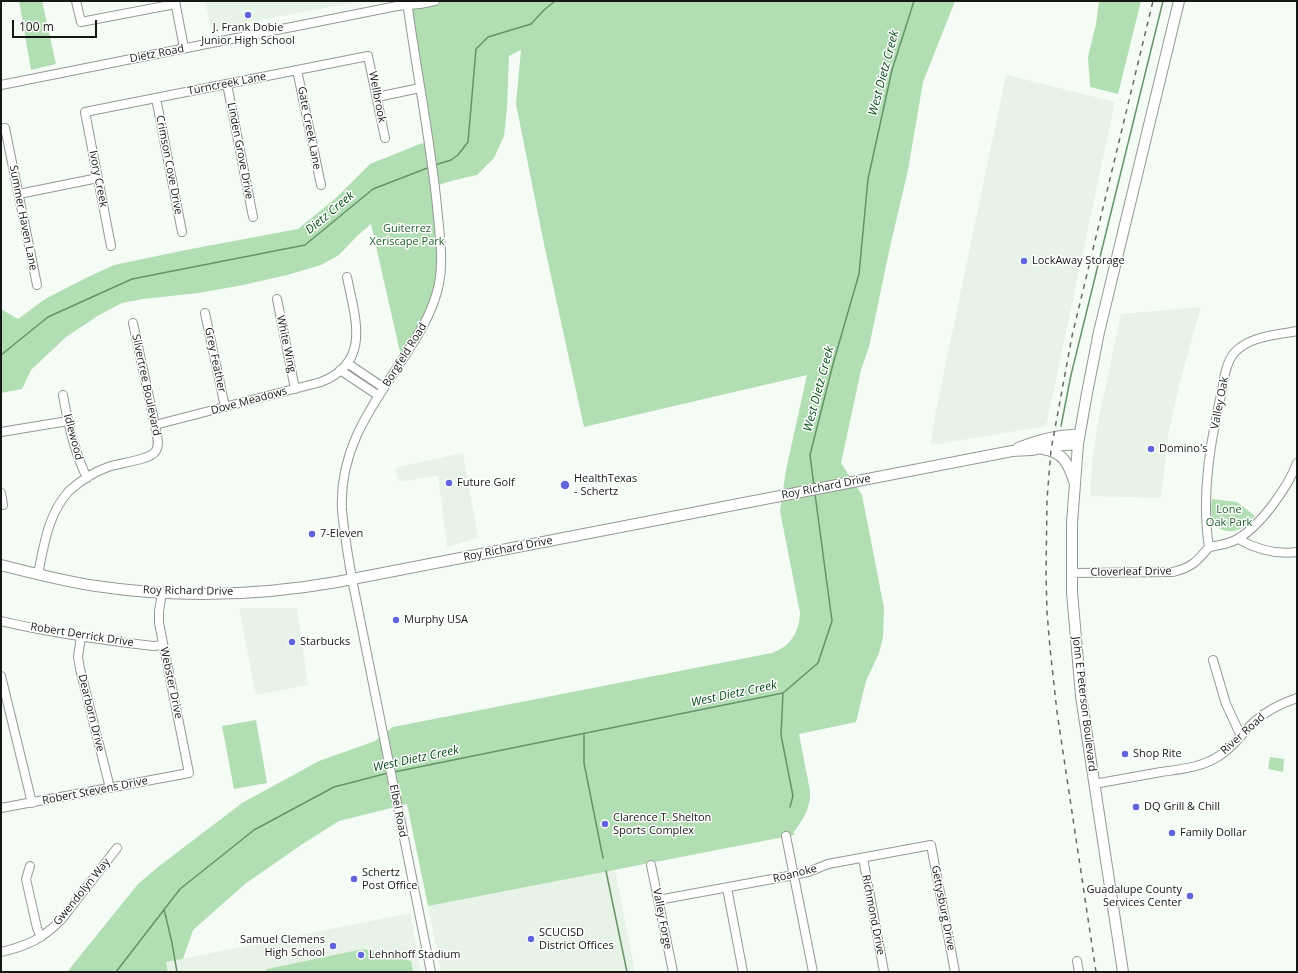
<!DOCTYPE html>
<style>
body{margin:0}
#map{position:relative;width:1298px;height:973px;overflow:hidden;background:#f5fcf5;font-family:"Open Sans",sans-serif}
canvas{display:block}
.frame{position:absolute;inset:0;border:2px solid #151815;pointer-events:none}
.scale{position:absolute;left:12px;top:20px;width:85px;height:18px;box-sizing:border-box;border:2px solid #151815;border-top:0;padding-left:5px;font-size:12px;line-height:14px;white-space:nowrap;color:#151815;-webkit-text-stroke:3px #fff;paint-order:stroke}
</style>
<div id="map">
<canvas width="1298" height="973"></canvas>
<div class="frame"></div>
<div class="scale">100 m</div>
</div>
<script>
const ctx = document.querySelector('canvas').getContext('2d');
ctx.lineJoin = 'round';
function fill(path, color) { ctx.fillStyle = color; ctx.fill(path, 'evenodd'); }
function strokePath(path, color, width, dash) { ctx.strokeStyle = color; ctx.lineWidth = width; ctx.lineCap = dash ? 'butt' : 'round'; ctx.setLineDash(dash || []); ctx.stroke(path); }
function label(font, color, halo, rows, align = 'center') {
  ctx.font = font + ' "Open Sans",sans-serif'; ctx.lineWidth = 3; ctx.setLineDash([]); ctx.textBaseline = 'middle'; ctx.strokeStyle = halo; ctx.fillStyle = color; for (const [text, x, y, turn = 0] of rows) {
    ctx.save(); ctx.translate(x, y); ctx.rotate((+turn || 0) * Math.PI / 180); ctx.textAlign = isNaN(turn) ? turn : align; if (halo) ctx.strokeText(text, 0, 0); ctx.fillText(text, 0, 0); ctx.restore();
  }
}
fill(new Path2D(`
 M205,1H363L211,29Z
 M1006,75L1115,102L1046,426L931,445L934,420Z
 M1201,307L1180,382L1168,435L1161,498L1090,496L1093,455L1097,427L1121,314Z
 M463,453L478,538L447,547L438,475L399,482L395,468Z
 M239,608H297L308,685L256,695Z
 M615,869L635,972H441L428,906Z
 M410,913L421,972H168L166,962Z`), '#e6f3e6');
fill(new Path2D(`
 M19,1H42L56,64L31,70Z
 M407,1H955L923,82L908,170L890,247L869,347L861,370L841,463L862,495L884,608L883,637L879,653L866,681L856,722L799,734L810,791C811,808 803,819 794,832V835L428,906L407,804L339,821L301,845L245,884L193,930L183,959L166,962L168,972H67L138,884L158,867L242,803L319,761L375,741L393,727L772,653C791,646 799,632 800,613L780,511L786,470L807,375L584,427L544,244L516,104L521,50L509,56L507,108L504,136L494,158L477,175L455,180L435,186L441,240L436,295L402,361L371,224L357,236L339,255L321,265L287,275L243,285L199,293L142,299L122,303L99,315L66,337L31,370L22,389L1,393V309L18,319L45,299L86,278L114,265L186,250L298,229L336,198L370,164L420,144L428,142Z
 M1099,1H1141L1118,94L1090,87L1088,57L1096,24Z
 M1212,499L1237,502L1255,516C1251,520 1248,525 1244,527C1235,533 1221,533 1215,524C1210,518 1211,507 1212,499Z
 M256,720L267,783L234,789L222,726Z
 M1270,757L1284,759L1283,772L1268,769Z
 M363,949L411,961L413,972H265L267,969Z`), '#b2deb4');
strokePath(new Path2D(`
 M435,165L451,160L458,155L468,142L476,49L488,37L531,24L544,10L555,1
 M1,355L48,317L132,279L305,245L373,189L430,167
 M1061,426L1071,375L1163,1
 M814,486L810,455L833,364L859,274L868,179L892,70L914,1
 M783,693L781,735L793,796L790,807
 M584,734V763L603,858
 M394,772L783,693L818,663L832,621L815,494
 M606,871L627,972
 M164,909L172,943L177,972
 M116,972L180,889L254,830L334,787L388,773`), '#669368', 1.5);
const minor = new Path2D(`
 M76,1L81,22L175,4
 M175,1L184,48
 M407,1C416,69 430,137 437,206C439,232 444,258 439,284C432,317 413,343 395,371C366,414 339,455 342,510C344,533 348,556 352,579L431,972
 M297,70L321,185
 M227,84L253,217
 M1,85L397,6L420,4L435,1
 M377,97L420,88
 M156,98L182,232
 M1,129L5,128L37,285
 M19,194L98,178
 M111,246L85,112L368,56L385,138
 M277,299L295,389
 M205,313L225,407
 M347,363L384,388
 M340,370L379,396
 M63,395C68,424 74,451 87,478
 M155,425L321,382C372,362 355,318 347,277
 M1,432L68,421
 M1,493L3,505
 M1238,539C1256,549 1276,555 1297,552
 M1209,547C1201,497 1210,444 1221,395C1224,381 1225,363 1235,352C1250,336 1276,335 1297,331
 M1072,573L1173,572C1193,567 1197,561 1209,547C1220,545 1230,544 1239,538C1261,525 1288,487 1297,463
 M38,574C44,545 48,514 69,491C80,481 94,472 108,467C119,463 149,460 155,452C161,445 156,434 155,425L133,323
 M1,621C51,633 102,640 153,646L163,645
 M81,637L78,657L80,669L110,788
 M1213,660L1226,704L1241,736
 M1,676L32,803
 M1094,784C1116,780 1139,776 1161,772C1182,769 1200,768 1219,756C1234,747 1242,733 1254,722C1266,711 1282,703 1297,698
 M1,808L189,773L159,623V611L162,593
 M786,836L813,972
 M863,858L884,972
 M651,865L673,972
 M30,866L26,879L37,928L41,937
 M727,888L743,972
 M658,900L794,875L808,872L828,864L931,845L955,972
 M1,952C27,946 42,939 61,920L117,848
 M1077,961L1079,972`);
const major = new Path2D(`
 M1018,448C1038,440 1058,434 1079,435
 M1043,449C1063,452 1068,463 1074,481
 M1,565C32,573 64,581 96,586C176,598 258,596 337,582L1012,451L1031,450L1052,446L1078,444
 M1123,972L1081,696L1072,592V523L1078,444L1087,393L1099,332L1179,1`);
strokePath(minor, '#939993', 10);
strokePath(major, '#939993', 12);
strokePath(minor, '#fff', 8);
strokePath(major, '#fff', 10);
strokePath(new Path2D(`
 M1096,972L1057,712L1050,648L1047,612L1046,575L1047,499L1051,450L1072,336L1153,1`), '#666a66', 1.5, [5, 5]);
for (const [x, y, r, color] of [
 [248,15,4,"#5f64dc"],
 [1024,261,4,"#5f64dc"],
 [1151,449,4,"#5f64dc"],
 [449,483,4,"#5f64dc"],
 [565,485,5,"#5f64dc"],
 [312,534,4,"#5f64dc"],
 [396,620,4,"#5f64dc"],
 [292,642,4,"#5f64dc"],
 [1125,754,4,"#5f64dc"],
 [1136,807,4,"#5f64dc"],
 [605,824,4,"#5f64dc"],
 [1172,833,4,"#5f64dc"],
 [354,879,4,"#5f64dc"],
 [1190,896,4,"#5f64dc"],
 [531,939,4,"#5f64dc"],
 [333,946,4,"#5f64dc"],
 [361,955,4,"#5f64dc"]
]) { const dot = new Path2D(); dot.arc(x, y, r, 0, 2 * Math.PI); ctx.fillStyle = color; ctx.fill(dot); strokePath(dot, '#fff', 1.5); }
label('11px', '#151815', '#fff', [
 ["J. Frank Dobie",248,28,"center"],
 ["Junior High School",248,41,"center"],
 ["LockAway Storage",1032,261],
 ["Domino's",1159,449],
 ["HealthTexas",574,479],
 ["- Schertz",574,492],
 ["Future Golf",457,483],
 ["7-Eleven",320,534],
 ["Murphy USA",404,620],
 ["Starbucks",300,642],
 ["Shop Rite",1133,754],
 ["DQ Grill & Chill",1144,807],
 ["Clarence T. Shelton",613,818],
 ["Sports Complex",613,831],
 ["Family Dollar",1180,833],
 ["Schertz",362,873],
 ["Post Office",362,886],
 ["Guadalupe County",1182,890,"right"],
 ["Services Center",1182,903,"right"],
 ["SCUCISD",539,933],
 ["District Offices",539,946],
 ["Samuel Clemens",325,940,"right"],
 ["High School",325,953,"right"],
 ["Lehnhoff Stadium",369,955]
], 'left');
label('11px', '#151815', '#fff', [
 ["Dietz Road",157,54,-11],
 ["Turncreek Lane",227,84,-11],
 ["Wellbrook",377,97,79],
 ["Gate Creek Lane",309,128,79],
 ["Linden Grove Drive",240,151,79],
 ["Crimson Cove Drive",169,165,79],
 ["Ivory Creek",98,179,79],
 ["Summer Haven Lane",23,218,79],
 ["White Wing",286,344,78],
 ["Borgfeld Road",405,355,-58],
 ["Grey Feather",215,360,78],
 ["Silvertree Boulevard",146,385,78],
 ["Dove Meadows",249,401,-15],
 ["Valley Oak",1220,403,-79],
 ["Idlewood",73,437,75],
 ["Roy Richard Drive",826,487,-11],
 ["Roy Richard Drive",508,549,-11],
 ["Cloverleaf Drive",1131,572,-1],
 ["Roy Richard Drive",188,591,1],
 ["Robert Derrick Drive",82,635,9],
 ["Webster Drive",171,683,78],
 ["John E Peterson Boulevard",1084,704,83],
 ["Dearborn Drive",91,713,76],
 ["River Road",1243,734,-42],
 ["Robert Stevens Drive",95,791,-11],
 ["Elbel Road",398,811,79],
 ["Roanoke",795,874,-14],
 ["Gwendolyn Way",82,892,-51],
 ["Gettysburg Drive",943,908,79],
 ["Richmond Drive",873,915,79],
 ["Valley Forge",662,919,79]
]);
label('11px', '#1c5e27', '#fff', [
 ["Guiterrez",407,229],
 ["Xeriscape Park",407,242],
 ["Lone",1229,510],
 ["Oak Park",1229,523]
]);
label('italic 12px', '#064f18', '#fff', [
 ["West Dietz Creek",884,73,-75],
 ["Dietz Creek",330,213,-40],
 ["West Dietz Creek",819,389,-75],
 ["West Dietz Creek",734,694,-12],
 ["West Dietz Creek",416,759,-12]
]);
</script>
